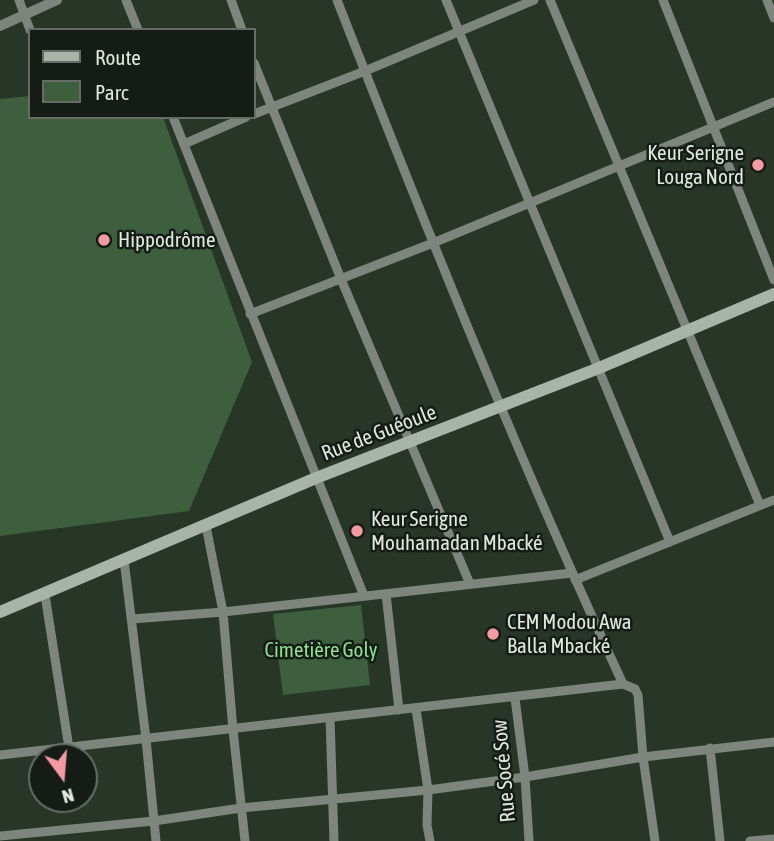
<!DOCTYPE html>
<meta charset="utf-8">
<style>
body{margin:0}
#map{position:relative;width:774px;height:841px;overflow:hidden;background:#283628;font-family:"Asap Condensed",sans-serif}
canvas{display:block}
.legend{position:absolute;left:28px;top:28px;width:228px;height:91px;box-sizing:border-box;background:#151b15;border:2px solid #666d66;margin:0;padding:9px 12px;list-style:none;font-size:21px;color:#e0e9e0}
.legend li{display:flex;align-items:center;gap:14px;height:35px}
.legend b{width:35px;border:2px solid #666d66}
.north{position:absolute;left:28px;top:743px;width:70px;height:70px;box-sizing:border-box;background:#151b15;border:2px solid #666d66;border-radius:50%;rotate:164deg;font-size:19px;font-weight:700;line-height:28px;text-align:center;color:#e0e9e0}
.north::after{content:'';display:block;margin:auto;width:24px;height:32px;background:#f49aa5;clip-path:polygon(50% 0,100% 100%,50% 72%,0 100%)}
</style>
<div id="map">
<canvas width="774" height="841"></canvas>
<ul class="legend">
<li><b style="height:9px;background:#a8b4a8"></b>Route</li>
<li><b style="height:19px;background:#3d5f3e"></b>Parc</li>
</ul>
<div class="north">N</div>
</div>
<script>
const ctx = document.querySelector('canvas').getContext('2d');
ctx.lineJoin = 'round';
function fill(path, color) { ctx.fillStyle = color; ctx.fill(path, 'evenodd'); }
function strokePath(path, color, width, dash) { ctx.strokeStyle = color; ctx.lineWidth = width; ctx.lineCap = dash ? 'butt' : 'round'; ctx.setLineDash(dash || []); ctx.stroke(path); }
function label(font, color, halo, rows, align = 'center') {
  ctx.font = font + ' "Asap Condensed",sans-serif'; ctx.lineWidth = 5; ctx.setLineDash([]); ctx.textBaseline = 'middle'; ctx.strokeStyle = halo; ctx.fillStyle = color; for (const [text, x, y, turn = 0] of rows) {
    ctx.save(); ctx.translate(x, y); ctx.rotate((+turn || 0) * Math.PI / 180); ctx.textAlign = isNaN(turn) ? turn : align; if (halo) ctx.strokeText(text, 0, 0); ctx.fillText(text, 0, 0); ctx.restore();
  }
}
fill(new Path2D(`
 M30,96V117H163L252,362L189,511L0,536V99Z
 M361,605L370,685L283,695L273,614Z`), '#3d5f3e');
strokePath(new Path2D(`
 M19,0L30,30
 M126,0L138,30
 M231,0L242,30
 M337,0C427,230 519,460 623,684
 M446,0L670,542
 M550,0L760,505
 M663,0L774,280
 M767,0L774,18
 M254,63L341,279L470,584
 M254,114L365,71L534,0
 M173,117L364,596
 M184,144L246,117
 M250,314L433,243L774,102
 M206,526L223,612L233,730L245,841
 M124,560L146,739L156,841
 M575,580L774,500
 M386,594L399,710
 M45,595L69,748
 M132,619L223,612L572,573
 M515,698L525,777L529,841
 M416,709L428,790L427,825L430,841
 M330,718L334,841
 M710,748L720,841
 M0,755L623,684L635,689L638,695L643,757L655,841
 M0,836L154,821L241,808L428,790L525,777L643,757L774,742
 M750,841L774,839`), '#7d857d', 9);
strokePath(new Path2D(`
 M0,26L57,0`), '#7d857d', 10);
strokePath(new Path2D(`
 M0,612L316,478L599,368L774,294`), '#a8b4a8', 12);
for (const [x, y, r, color] of [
 [758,165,7,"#f49aa5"],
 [104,240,7,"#f49aa5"],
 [357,531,7,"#f49aa5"],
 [493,634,7,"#f49aa5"]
]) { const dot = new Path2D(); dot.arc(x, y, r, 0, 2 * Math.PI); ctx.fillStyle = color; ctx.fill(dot); strokePath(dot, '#151b15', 2.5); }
label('21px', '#e0e9e0', '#151b15', [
 ["Keur Serigne",744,153,"right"],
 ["Louga Nord",744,177,"right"],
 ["Hippodrôme",118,240],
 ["Keur Serigne",371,519],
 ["Mouhamadan Mbacké",371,543],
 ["CEM Modou Awa",507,622],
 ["Balla Mbacké",507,646]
], 'left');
label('21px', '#e0e9e0', '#151b15', [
 ["Rue de Guéoule",379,433,-21],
 ["Rue Socé Sow",504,771,-95]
]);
label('21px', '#8edf8f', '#151b15', [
 ["Cimetière Goly",321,650]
]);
</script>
